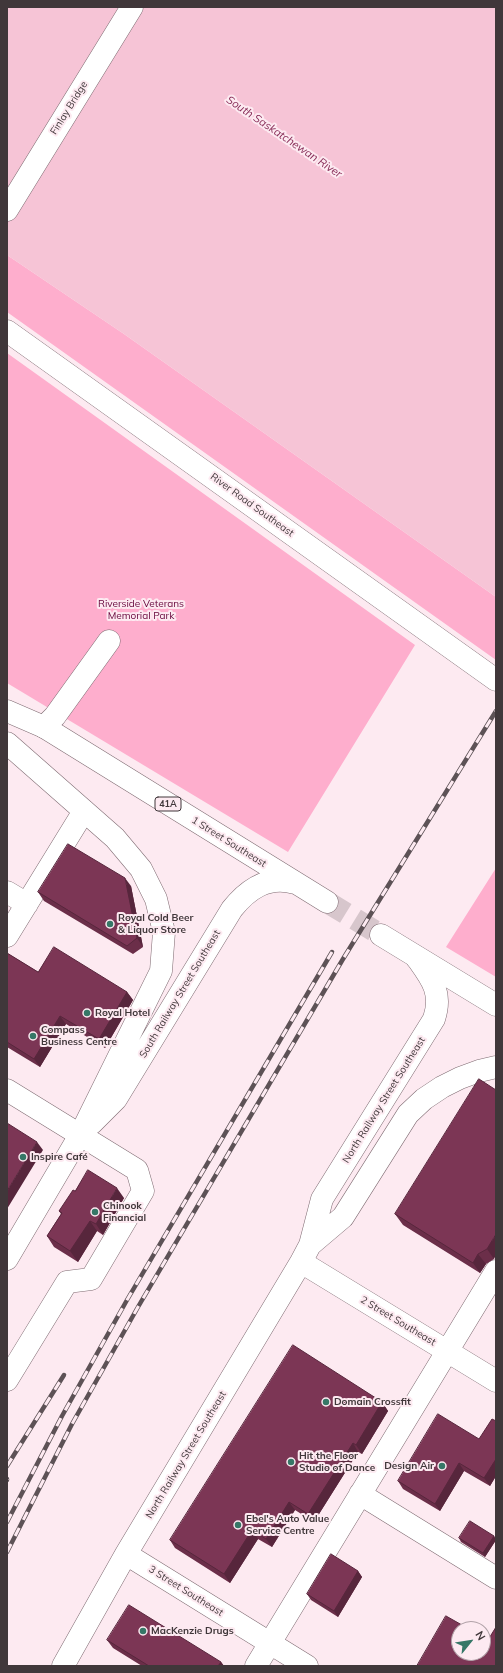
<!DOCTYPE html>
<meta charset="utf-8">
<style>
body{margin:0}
#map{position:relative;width:503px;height:1673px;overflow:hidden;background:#fdeaf1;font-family:Mulish,sans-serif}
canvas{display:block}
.frame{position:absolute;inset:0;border:8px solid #40373a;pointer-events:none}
.north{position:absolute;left:451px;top:1621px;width:40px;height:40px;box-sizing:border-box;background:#fdeaf1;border:1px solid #b1a2a8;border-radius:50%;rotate:60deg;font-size:11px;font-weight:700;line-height:16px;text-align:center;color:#40373a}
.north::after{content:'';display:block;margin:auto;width:14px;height:18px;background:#367767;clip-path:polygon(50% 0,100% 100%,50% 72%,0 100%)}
</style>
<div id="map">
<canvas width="503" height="1673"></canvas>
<div class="frame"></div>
<div class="north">N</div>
</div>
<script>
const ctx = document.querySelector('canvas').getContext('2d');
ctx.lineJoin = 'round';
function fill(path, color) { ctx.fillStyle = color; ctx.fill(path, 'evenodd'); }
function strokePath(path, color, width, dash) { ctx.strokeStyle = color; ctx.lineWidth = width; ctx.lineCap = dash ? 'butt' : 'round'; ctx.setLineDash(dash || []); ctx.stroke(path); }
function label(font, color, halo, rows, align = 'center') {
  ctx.font = font + ' Mulish,sans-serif'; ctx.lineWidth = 4; ctx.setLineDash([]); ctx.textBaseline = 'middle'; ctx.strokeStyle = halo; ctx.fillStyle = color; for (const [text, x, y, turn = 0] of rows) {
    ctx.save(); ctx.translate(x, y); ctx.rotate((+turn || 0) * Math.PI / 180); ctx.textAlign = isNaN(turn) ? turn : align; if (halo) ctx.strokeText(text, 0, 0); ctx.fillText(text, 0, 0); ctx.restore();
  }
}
fill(new Path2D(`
 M7,255L124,334L496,597V660L7,312Z
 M7,353L415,645L288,852L7,683Z
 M496,868V977L446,947Z`), '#feaecd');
fill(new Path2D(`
 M7,7H496V597L124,334L7,255Z`), '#f6c4d6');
strokePath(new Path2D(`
 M327,902L381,935`), '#d7c6cc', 22, [22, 11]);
const minor = new Path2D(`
 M7,210L132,7
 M7,331L496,680
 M44,727L55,716L109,641
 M7,892L27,904
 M7,936L84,811
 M7,1090L137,1170L143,1191L91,1279L67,1282L7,1380
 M310,1245L343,1217L408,1114L424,1099L442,1087L460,1078L479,1071L496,1067
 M301,1262L496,1381
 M360,1494L496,1578
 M126,1554L307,1666
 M63,1666L126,1554L301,1262L310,1245L322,1199L434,1019C443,992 431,978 416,957
 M256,1666L496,1271`);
const major = new Path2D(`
 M7,711L44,727L327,902
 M7,743L115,838L141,869L156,899L164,932L161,971L80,1135L7,1259
 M381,935L496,1005
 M92,1123L116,1099L232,909C248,889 268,875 295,883`);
strokePath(minor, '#7f6b72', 23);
strokePath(major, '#7f6b72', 23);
strokePath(minor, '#fff', 22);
strokePath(major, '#fff', 22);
const rail = new Path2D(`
 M7,1466L64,1375
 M7,1480V1479
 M7,1522L62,1416L127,1300L332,952
 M7,1552L72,1424L138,1307L343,959L496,711`);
strokePath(rail, '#5d5256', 4.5);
strokePath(rail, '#fdeaf1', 3, [9]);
fill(new Path2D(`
 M131,886L143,947L133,954L44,901L38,892Z
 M7,953L38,972L127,992L133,1000L105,1048L66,1024L40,1067L7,1047Z
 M479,1079L494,1259L486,1264L480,1273L403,1225L395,1214Z
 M75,1191L124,1198L103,1235L97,1231L78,1262L54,1247L47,1236L61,1214L59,1211Z
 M382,1402L388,1411L362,1454L358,1452L314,1522L295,1510L272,1547L258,1539L230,1583L175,1548L170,1540Z
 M496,1421V1476L490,1486L464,1471L440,1511L403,1489L398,1481L479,1439Z
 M494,1536L496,1540L485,1557L461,1542L459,1538Z
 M358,1571L362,1577L338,1617L311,1600L307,1594Z
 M107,1640L221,1662L224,1666H142L113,1648Z`), '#6b2e49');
fill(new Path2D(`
 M125,878L131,886L143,947L137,938Z
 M127,992L133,1000L105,1048L99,1039Z
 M60,1016L66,1024L40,1067L34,1059Z
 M37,1142L43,1150L7,1209V1191Z
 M117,1188L124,1198L103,1235L96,1224Z
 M90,1221L97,1231L78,1262L70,1251Z
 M496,1234V1255L494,1259L487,1249Z
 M478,1254L486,1264L480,1273L473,1263Z
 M382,1402L388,1411L362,1454L356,1445Z
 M353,1443L358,1452L314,1522L308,1514Z
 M496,1459V1476L490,1486L484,1478Z
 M459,1463L464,1471L440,1511L435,1504Z
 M289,1502L295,1510L272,1547L266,1539Z
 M252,1530L258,1539L230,1583L224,1574Z
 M494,1536L496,1540L485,1557L483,1553Z
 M358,1571L362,1577L338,1617L334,1611Z
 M221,1662L224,1666H218Z`), '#57263c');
const building = new Path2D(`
 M68,844L125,878L137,938L127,946L38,892Z
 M54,947L127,992L99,1039L60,1016L34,1059L7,1042V953L38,972Z
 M479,1079L496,1090V1234L487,1249L478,1254L473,1263L395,1214Z
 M7,1123L37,1142L7,1191Z
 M88,1170L117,1188L96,1224L90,1221L70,1251L47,1236L62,1213L59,1211L73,1190L75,1191Z
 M293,1345L382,1402L356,1445L353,1443L308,1514L289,1502L266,1539L252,1530L224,1574L170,1540Z
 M438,1414L479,1439L492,1419L496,1421V1459L484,1478L459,1463L435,1504L398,1481Z
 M470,1521L494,1536L483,1553L459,1538Z
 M331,1554L358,1571L334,1611L307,1594Z
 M129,1605L221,1662L218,1666H149L107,1640Z
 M446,1616L469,1629H459V1653H483V1637L488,1640L496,1627V1666H417Z`);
fill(building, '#7c3655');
strokePath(building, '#57263c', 1);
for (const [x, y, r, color] of [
 [110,924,4,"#367767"],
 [87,1013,4,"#367767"],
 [33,1036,4,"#367767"],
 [23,1157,4,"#367767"],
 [95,1212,4,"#367767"],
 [326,1402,4,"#367767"],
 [291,1462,4,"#367767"],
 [442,1466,4,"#367767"],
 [238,1525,4,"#367767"],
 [143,1631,4,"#367767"]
]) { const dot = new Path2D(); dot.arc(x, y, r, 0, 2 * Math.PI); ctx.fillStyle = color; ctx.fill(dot); strokePath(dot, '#fdeaf1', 1.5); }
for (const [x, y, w] of [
 [168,804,26]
]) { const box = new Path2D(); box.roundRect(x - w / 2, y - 7, w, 14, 3); ctx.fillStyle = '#fdeaf1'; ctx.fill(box); strokePath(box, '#40373a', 1); }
label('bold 9px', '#40373a', null, [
 ["41A",168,804]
]);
label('10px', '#40373a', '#fdeaf1', [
 ["Finlay Bridge",69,108,-58],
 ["River Road Southeast",252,505,36],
 ["1 Street Southeast",229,842,32],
 ["South Railway Street Southeast",180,994,-59],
 ["North Railway Street Southeast",384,1100,-58],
 ["2 Street Southeast",398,1321,31],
 ["North Railway Street Southeast",186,1455,-59],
 ["3 Street Southeast",186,1591,32]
]);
label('10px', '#66053b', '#fdeaf1', [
 ["Riverside Veterans",141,604],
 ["Memorial Park",141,616]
]);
label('bold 10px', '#40373a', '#fdeaf1', [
 ["Royal Cold Beer",118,918],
 ["& Liquor Store",118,930],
 ["Royal Hotel",95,1013],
 ["Compass",41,1030],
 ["Business Centre",41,1042],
 ["Inspire Café",31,1157],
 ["Chinook",103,1206],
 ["Financial",103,1218],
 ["Domain Crossfit",334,1402],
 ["Hit the Floor",299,1456],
 ["Studio of Dance",299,1468],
 ["Design Air",434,1466,"right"],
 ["Ebel's Auto Value",246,1519],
 ["Service Centre",246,1531],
 ["MacKenzie Drugs",151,1631]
], 'left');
label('italic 11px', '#862a56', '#fdeaf1', [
 ["South Saskatchewan River",284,137,34]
]);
</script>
